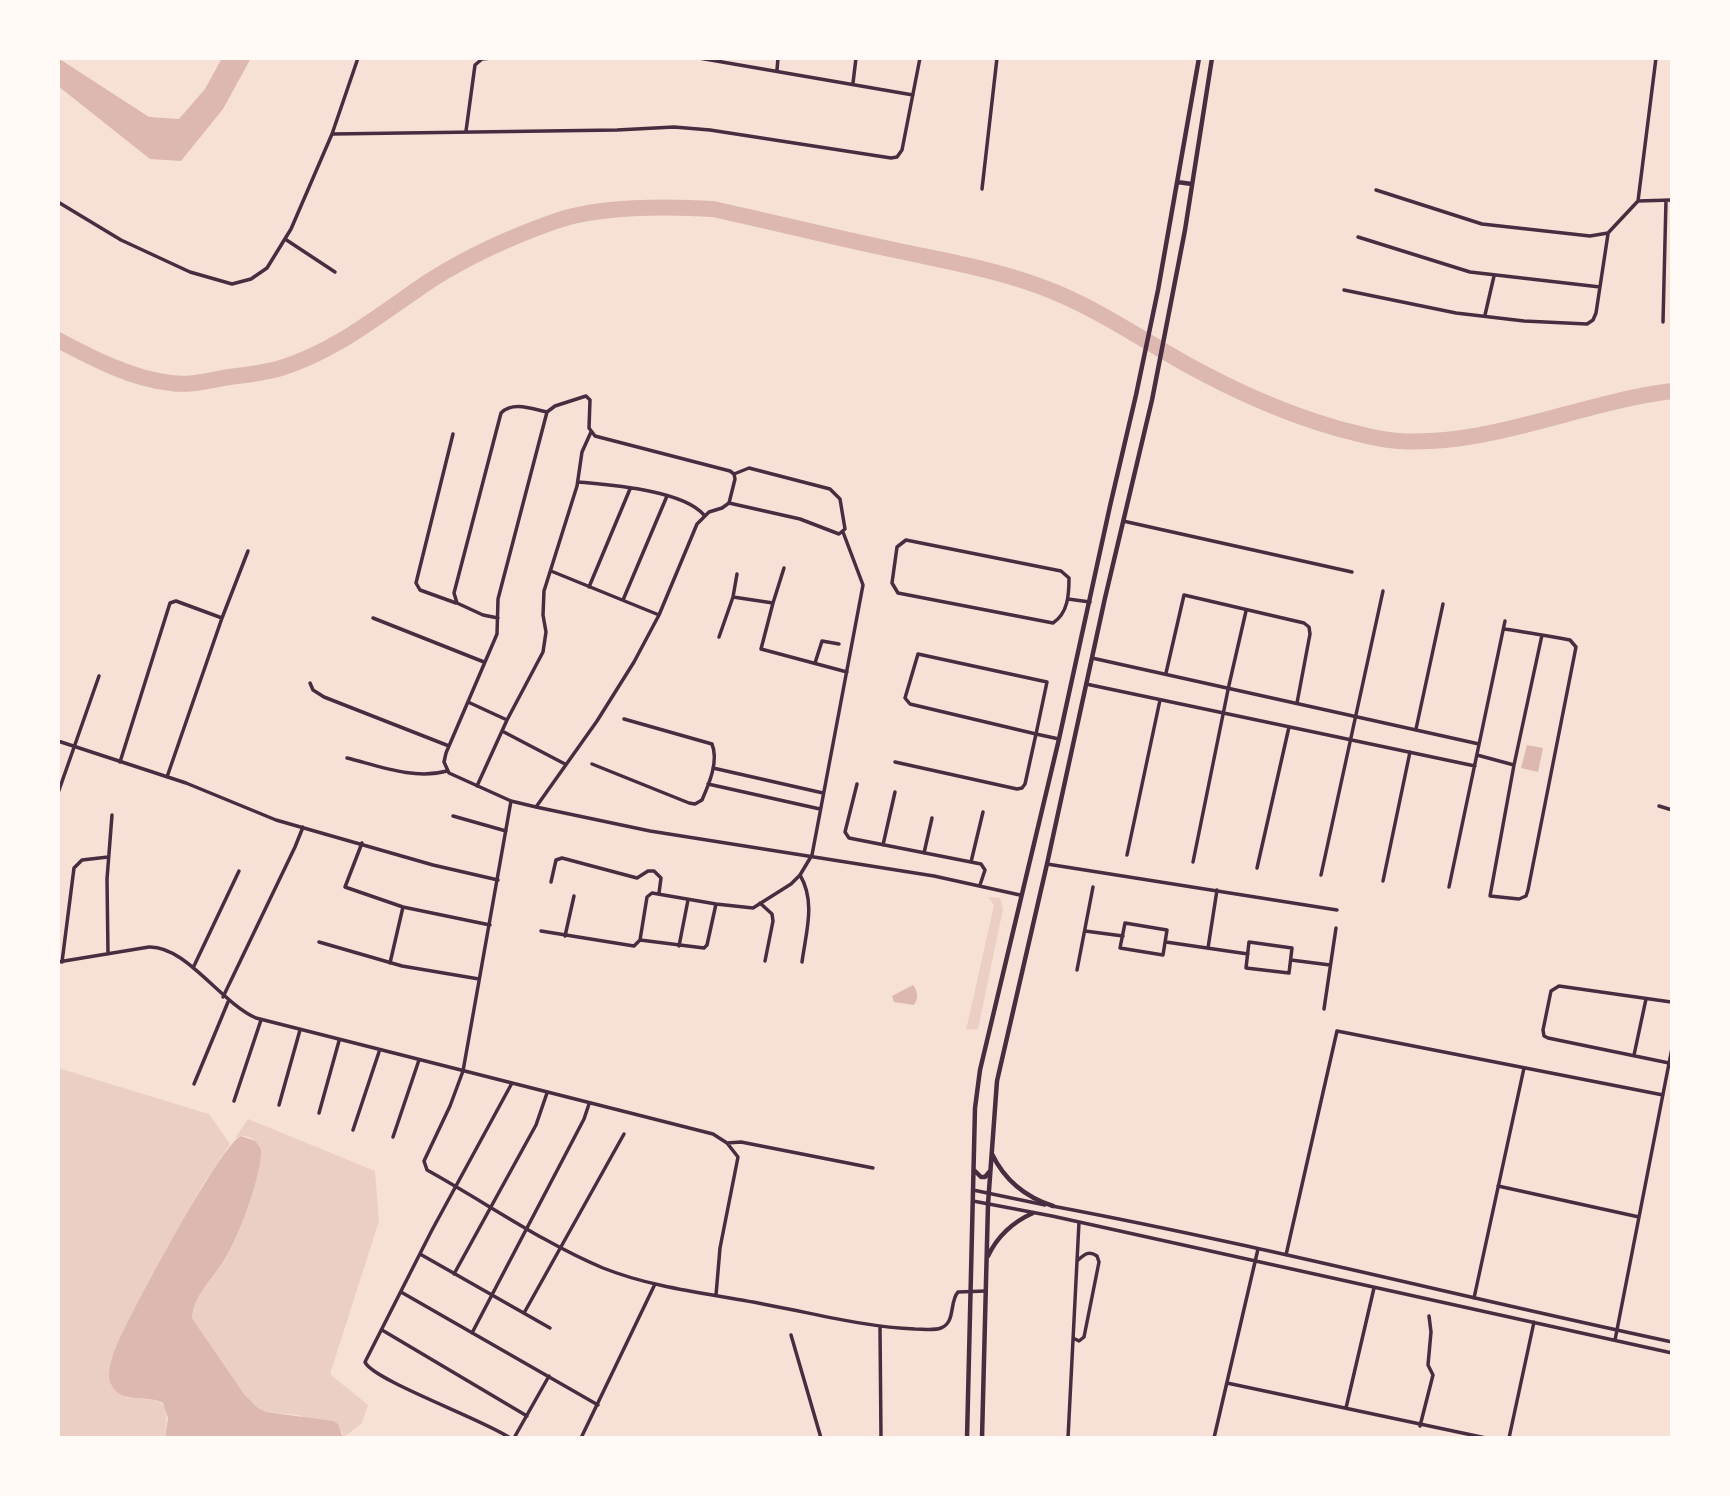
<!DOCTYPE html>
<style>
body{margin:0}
#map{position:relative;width:1730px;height:1496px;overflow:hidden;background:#f7e1d7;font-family:Raleway,sans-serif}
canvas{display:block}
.frame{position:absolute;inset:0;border:60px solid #fffaf5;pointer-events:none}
</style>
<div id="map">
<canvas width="1730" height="1496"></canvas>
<div class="frame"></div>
</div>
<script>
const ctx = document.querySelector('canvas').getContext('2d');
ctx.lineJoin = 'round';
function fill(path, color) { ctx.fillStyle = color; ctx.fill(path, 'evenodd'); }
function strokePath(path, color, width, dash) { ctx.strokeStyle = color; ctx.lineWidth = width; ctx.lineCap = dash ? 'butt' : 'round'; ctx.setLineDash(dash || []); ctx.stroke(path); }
fill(new Path2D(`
 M988,897L1000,898L1003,909L978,1029L966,1030L994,905Z
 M58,1068L209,1114L230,1144L201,1188L115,1349L126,1397C162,1401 171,1396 165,1438H58Z
 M248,1119L375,1171L379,1221L330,1374L368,1405L362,1423L343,1438L342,1431L298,1415L266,1412L258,1408L244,1394L192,1318C193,1294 215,1278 226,1258C238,1236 267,1168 257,1146C253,1136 244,1134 235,1138Z`), '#ebcfc5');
fill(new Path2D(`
 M58,58L149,117L179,119L205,89L222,58H251L223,109L181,161L150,159L58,86Z
 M1527,745L1543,748L1538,772L1521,768Z
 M913,985C918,992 919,997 914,1005L894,1002L892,996Z
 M241,1136L255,1141L261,1149C262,1176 238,1239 223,1262C212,1280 193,1296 192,1318L244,1394L258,1408L266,1412L333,1421L338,1424L343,1438H165L168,1418L163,1403C148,1394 120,1405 111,1384C106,1375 112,1356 116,1347C128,1318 221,1143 241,1136Z`), '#dcb8b0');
strokePath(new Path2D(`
 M58,340C92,358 132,379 171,383C190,386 210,380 229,377C246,375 264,373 281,368C337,351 383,312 431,280C469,256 513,236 556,221C599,206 667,206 713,209C777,223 840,239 904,252C956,263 1007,272 1057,293C1102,312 1143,340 1186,364C1233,390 1284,413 1336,428C1356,433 1377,440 1398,441C1490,447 1581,402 1672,391`), '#dcb8b0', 16);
strokePath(new Path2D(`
 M699,58L913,95
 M777,70L778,58
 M853,83L856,58
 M466,131L475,65L482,59L491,58
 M332,134L617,130L674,127L710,130L891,158L897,157L902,150L920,58
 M982,189L997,58
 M1376,190L1482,224L1590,236L1608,233L1638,201L1656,58
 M1638,201L1672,200
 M58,202L121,240L190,272L232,284L251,279L267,268L291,229L332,134L358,58
 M1358,237L1470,272L1600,287
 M285,239L335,272
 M1344,290L1456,313L1524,321L1587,324L1593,320L1596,313L1608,234
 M1485,315L1494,276
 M1663,322L1666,200
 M453,434L416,583L420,590L456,603
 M578,482C610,485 683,490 704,515
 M729,503L800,519L839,534L845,529L840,499L830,489L749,468L734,474
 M1123,521L1352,572
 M906,540L1061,571L1069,578C1069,595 1068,613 1053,623L898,593L892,583L897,547Z
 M551,571L659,615
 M589,587L630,489
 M733,597L773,603L761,649L847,672
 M1068,599L1090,602
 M623,600L667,496
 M773,603L784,568
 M373,618L484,662
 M498,618L483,615L457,603L454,593L501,413C513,401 532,409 547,412
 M1504,629C1526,632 1548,636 1570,640L1576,647L1528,890L1526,896L1519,899L1490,896L1514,765L1542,635
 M719,637L733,597L737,574
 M918,654L1047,682L1036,734L910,704L905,698Z
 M1092,658L1479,744
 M815,663L822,641L839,644
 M1166,673L1184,595L1304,623L1309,627L1310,634L1297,703
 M310,683L313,690L324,697L449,746
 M1086,684L1475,766
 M468,702L507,720
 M1416,729L1443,604
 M502,731L565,764
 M58,741L186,783L276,820L433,865L498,880
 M1477,755L1514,765
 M347,758C379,766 414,780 447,771
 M120,762L170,603L176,601L222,618
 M895,762L1017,789L1022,788L1025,784L1036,734L1059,739
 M592,764L689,803L695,804L702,800C709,784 719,761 712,744L624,719
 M713,768L823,793
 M167,777L222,618L248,551
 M708,784L820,809
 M857,784L845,832L849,838L981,864L985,870L980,885
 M477,786L507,720L543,652L546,632L543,615L544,591L577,486L582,452L591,432
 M58,793L99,676
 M511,801L463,1071L450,1106L424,1161L427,1170C485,1202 543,1243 603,1268C656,1289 713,1294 768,1305C817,1314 865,1327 915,1329C923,1329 933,1331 941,1328C956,1322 949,1302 958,1292L986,1291
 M1659,806L1672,810
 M536,807L597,721L634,662L659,615L697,524L709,512L722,508L729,503L735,479L734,474L730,471L595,436L589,428L590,400L586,396L555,406L547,412L498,599L497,634L446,753L444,762L449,773L511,801L536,807L650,831L934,876L1020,895
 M453,816L506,831
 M362,843L345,887L403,907L490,925
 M883,845L895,792
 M924,853L932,818
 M1127,855L1160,700
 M971,862L983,812
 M1193,862L1229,685L1246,611
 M1047,864L1337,910
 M1257,868L1289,727
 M800,875C816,902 806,932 802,962
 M1321,875L1383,591
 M1383,881L1410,752
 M551,882L556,860L562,858L637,878L648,871H654L661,878L659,893
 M1449,887L1505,621
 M760,903L772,914L773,921L765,961
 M1125,923L1167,930L1163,955L1120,948Z
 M541,931L634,946L640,940L647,897L652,893L716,904L753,908L791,884L800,875L812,855L863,585L843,532
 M1085,931L1123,936
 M565,936L574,896
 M640,940L704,948L707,945L716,904
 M319,942L402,966L479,979
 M1166,942L1248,954
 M1249,942L1292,948L1289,973L1246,968Z
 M679,946L688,900
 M1208,948L1217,890
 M108,954L107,879L112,815
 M1291,960L1330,965
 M58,962L149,947C186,946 219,1001 256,1018L713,1134L727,1143L738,1157L720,1248L716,1295
 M62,962L74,868L82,860L108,857
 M390,963L403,907
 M193,968L239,871
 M1077,970L1093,887
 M223,997L295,847L303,827
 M1324,1009L1336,928
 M1634,1055L1646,999
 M1669,1063L1548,1038L1544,1036L1543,1030L1551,991L1559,986L1671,1002
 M194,1084L228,1002
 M234,1101L261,1020
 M279,1105L300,1030
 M319,1113L339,1041
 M353,1130L379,1052
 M393,1137L419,1060
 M727,1143L741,1142L873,1168
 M1498,1186L1639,1217
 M973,1190L1045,1205
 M973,1201L1052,1216L1672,1353
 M1052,1206C1260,1245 1465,1298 1672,1342
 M420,1254L550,1328
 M1286,1255L1337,1031L1663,1095
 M454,1274L536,1125L547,1093
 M401,1292L598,1405
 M1474,1298L1524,1068
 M524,1313L624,1134
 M880,1327L881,1438
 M382,1330L527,1416
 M472,1333L584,1119L589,1104
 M791,1335L821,1438
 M1073,1338L1079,1341L1084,1337L1099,1262L1097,1256C1088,1250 1084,1255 1077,1261
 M1615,1340L1672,1048
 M1227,1383L1486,1438
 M1346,1408L1374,1288
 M1420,1426L1433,1375L1428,1365L1431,1332L1429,1316
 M510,1438C487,1421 372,1380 365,1362L432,1230L512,1083
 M514,1438L549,1376
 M581,1438L655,1284
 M1068,1438L1079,1222
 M1214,1438L1258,1249
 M1509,1438L1534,1322`), '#4a2c40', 3.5);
strokePath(new Path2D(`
 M1177,182L1192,184
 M992,1154C1005,1181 1025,1197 1053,1206
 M975,1171L981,1177H985L990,1171
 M988,1256C998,1235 1013,1222 1033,1213
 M967,1438L975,1108L980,1070L1059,739L1110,506L1136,395L1158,290L1199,58
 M982,1438L988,1204L997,1081L1047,864L1105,598L1152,400L1185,230L1212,58`), '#4a2c40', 4.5);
</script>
